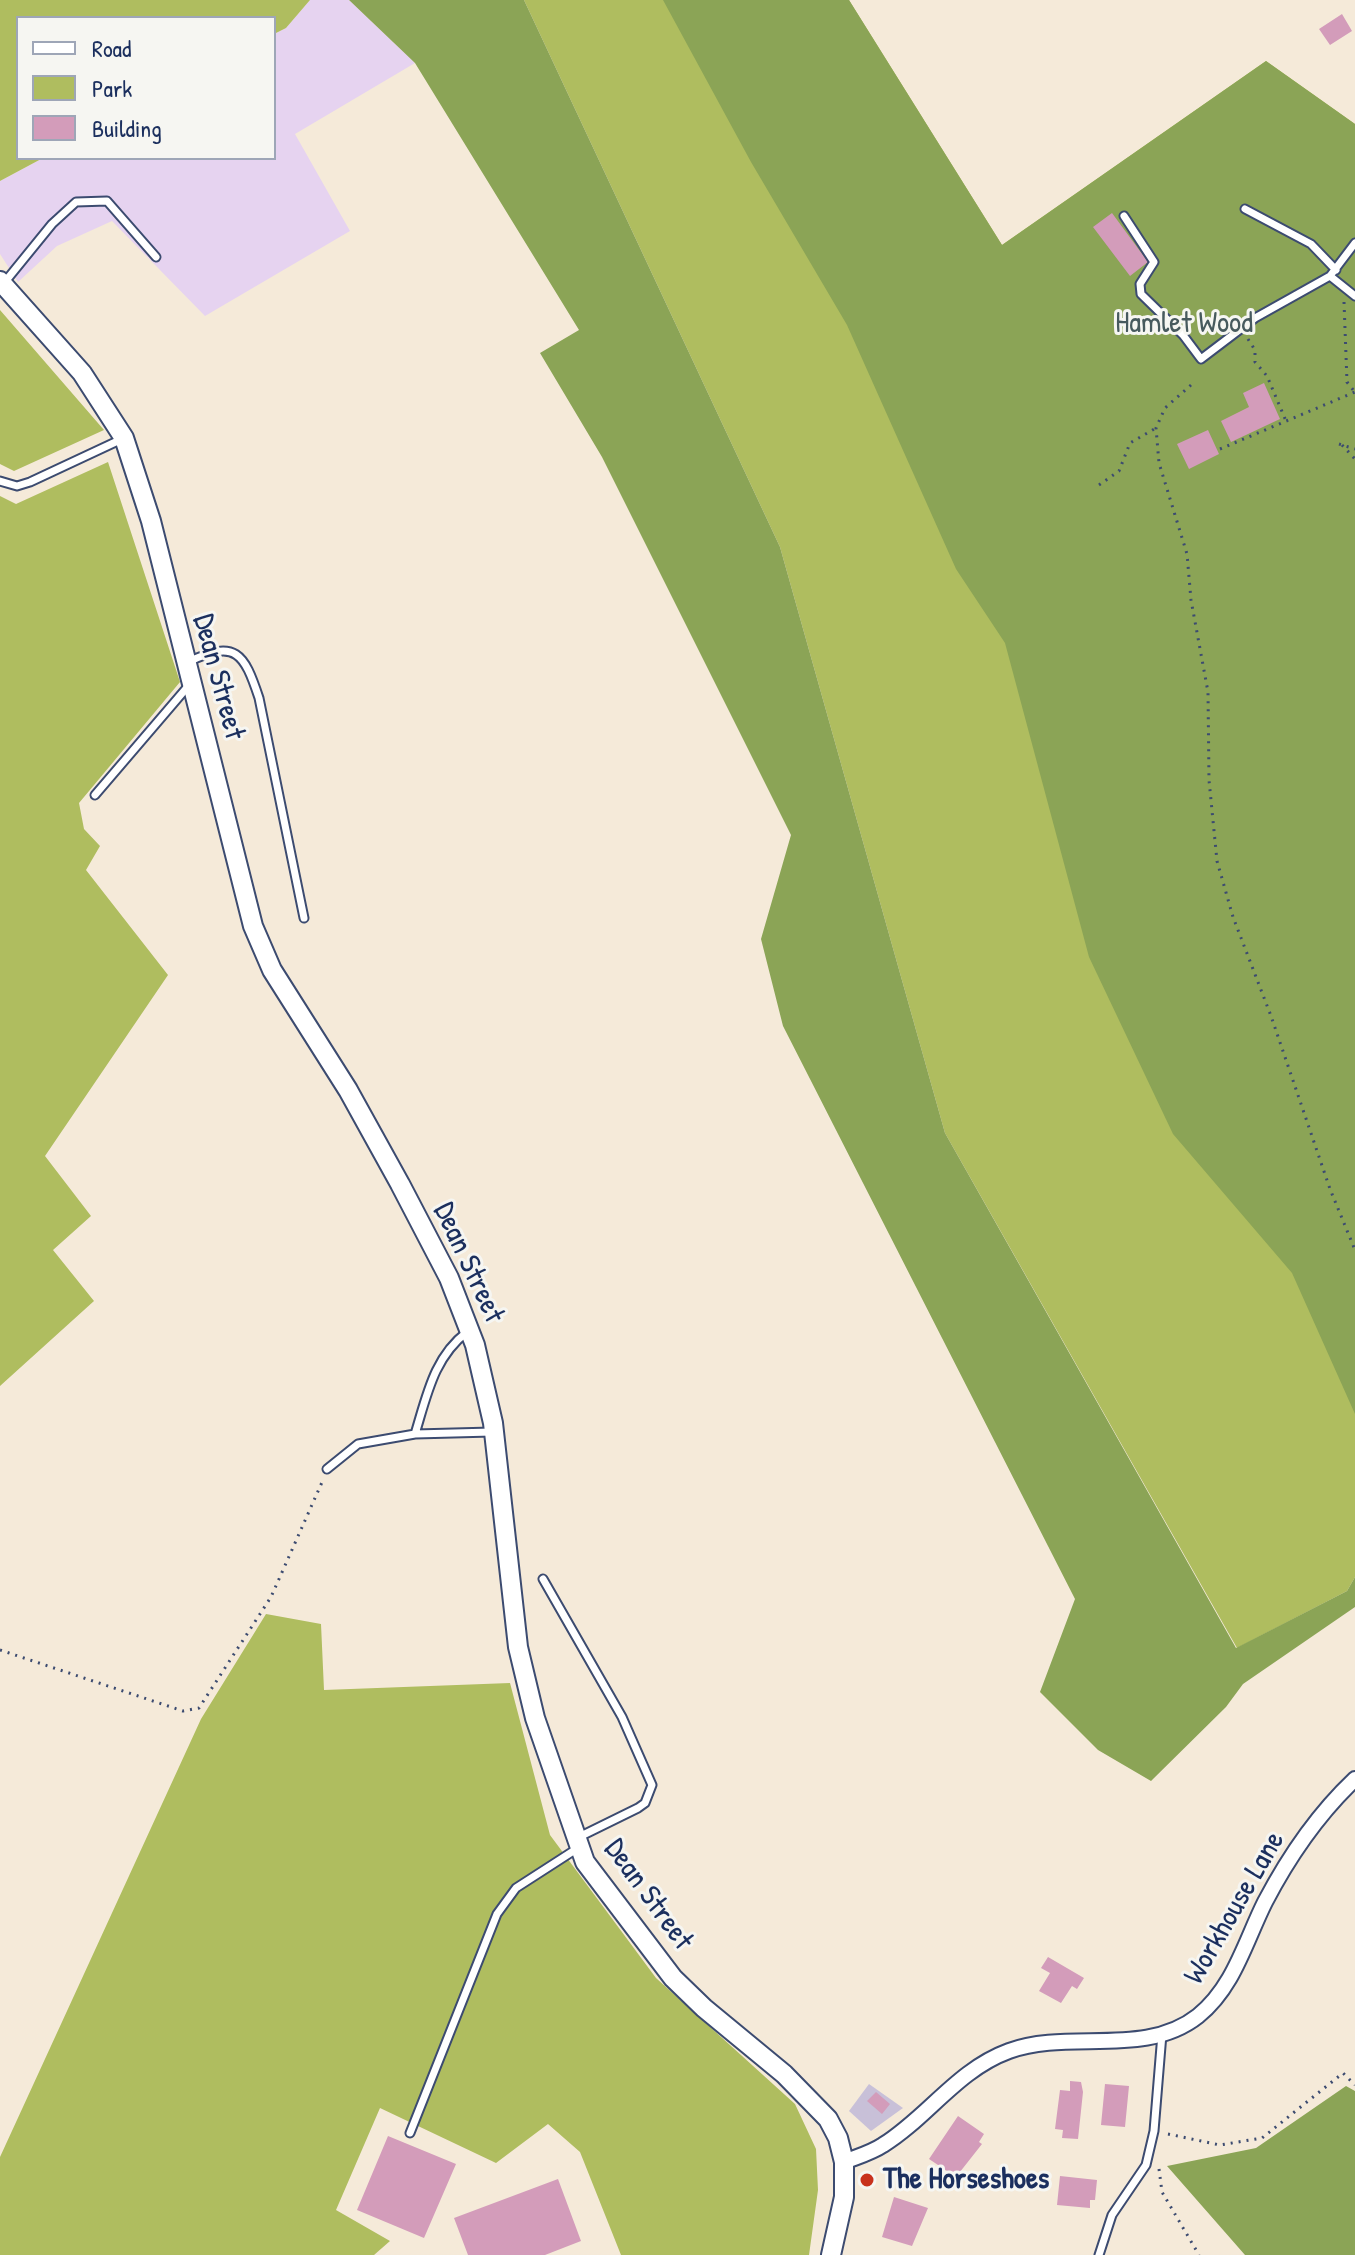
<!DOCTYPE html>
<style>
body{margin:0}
#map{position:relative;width:1355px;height:2255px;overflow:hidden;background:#f5ead9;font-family:"Patrick Hand",sans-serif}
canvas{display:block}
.legend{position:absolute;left:16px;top:16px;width:260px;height:144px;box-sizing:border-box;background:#f6f6f2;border:2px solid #9ea6b7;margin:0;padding:10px 14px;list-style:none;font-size:24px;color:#1b2f5e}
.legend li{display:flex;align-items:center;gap:16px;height:40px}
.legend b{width:40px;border:2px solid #9ea6b7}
</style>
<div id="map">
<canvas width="1355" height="2255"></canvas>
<ul class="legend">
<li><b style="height:10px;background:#fff"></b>Road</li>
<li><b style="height:22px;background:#afbd5f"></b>Park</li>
<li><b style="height:22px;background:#d39cba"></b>Building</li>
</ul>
</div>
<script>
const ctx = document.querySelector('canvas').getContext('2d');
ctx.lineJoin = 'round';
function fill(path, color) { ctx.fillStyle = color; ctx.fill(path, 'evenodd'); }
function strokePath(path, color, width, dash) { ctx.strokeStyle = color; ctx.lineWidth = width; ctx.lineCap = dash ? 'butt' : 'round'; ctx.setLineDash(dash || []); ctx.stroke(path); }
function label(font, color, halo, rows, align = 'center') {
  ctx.font = font + ' "Patrick Hand",sans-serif'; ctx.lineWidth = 6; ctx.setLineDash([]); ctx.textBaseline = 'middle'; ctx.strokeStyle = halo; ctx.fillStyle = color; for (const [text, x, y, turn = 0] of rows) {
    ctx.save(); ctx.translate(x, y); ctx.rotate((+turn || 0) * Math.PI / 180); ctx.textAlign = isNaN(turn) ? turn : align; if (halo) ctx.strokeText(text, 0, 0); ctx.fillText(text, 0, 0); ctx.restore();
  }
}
fill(new Path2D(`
 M310,0H349L415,63L295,134L350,231L205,316L112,221L57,246L18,282L0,254V181L43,158H274V34L286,28Z`), '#e6d3f0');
fill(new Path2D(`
 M869,2084L903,2108L871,2131L849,2111Z`), '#c8c0d8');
fill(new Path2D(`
 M0,0H310L286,28L274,34V18H18V158H43L0,181Z
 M524,0H849L1002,245L1266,61L1355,124V1577L1347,1591L1237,1648L945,1133L780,547Z
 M0,310L104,430L14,471L0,464Z
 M108,462L180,682L79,803L84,829L100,846L86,870L168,975L45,1156L91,1216L53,1250L94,1301L0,1386V496L16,504Z
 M266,1614L321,1624L324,1690L510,1683L550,1835L656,1978L795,2104L816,2149L818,2190L809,2255H621L580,2152L548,2124L496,2163L380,2108L336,2210L390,2241L374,2255H0V2157L201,1719Z`), '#afbd5f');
fill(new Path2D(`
 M349,0H524L780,547L945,1133L1236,1648L1347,1591L1355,1577V1607L1243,1684L1226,1707L1151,1781L1098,1750L1040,1692L1075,1599L783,1026L761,939L791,835L602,457L540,353L579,330L415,63Z
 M663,0H849L1002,245L1266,61L1355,124V1414L1292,1273L1173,1134L1089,957L1005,643L956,569L847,325L751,162Z
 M1346,2086L1355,2091V2255H1245L1167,2166L1256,2148Z`), '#8ba456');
fill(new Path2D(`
 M1342,14L1352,31L1330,45L1319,29Z
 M1112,213L1148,262L1130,276L1093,227Z
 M1264,383L1280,419L1231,442L1221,421L1249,407L1243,393Z
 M1208,430L1219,454L1189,469L1177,444Z
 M1048,1957L1084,1978L1077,1989L1072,1986L1061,2003L1039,1991L1050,1973L1041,1968Z
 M1070,2081L1081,2082L1083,2092L1078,2139L1062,2138L1063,2130L1055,2129L1060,2090L1070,2091Z
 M1105,2084L1129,2086L1125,2127L1101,2125Z
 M876,2092L890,2104L882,2114L867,2101Z
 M958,2116L984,2134L979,2142L982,2144L956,2177L929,2159Z
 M388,2136L456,2164L424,2238L357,2210Z
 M1060,2176L1097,2180L1095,2200H1090V2208L1057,2205Z
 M558,2179L581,2241L545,2255H468L454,2218Z
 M894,2197L928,2208L912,2246L882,2237Z`), '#d39cba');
const service = new Path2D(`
 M1245,209L1311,244L1336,270
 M1124,216L1154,262L1140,284L1141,294L1183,335L1201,359L1255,318L1330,276L1355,243
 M1330,276L1355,296
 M4,283L52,224L76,202L107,201L156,257
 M0,481L17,486L30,482L122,439
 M188,662C236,639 244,653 259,698L304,918
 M95,795L190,684
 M415,1434C427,1395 434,1357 467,1332
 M327,1469L358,1444L415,1434L492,1432
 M543,1579L622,1717L652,1785L645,1803L638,1808L579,1837
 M410,2133L497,1914L516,1888L578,1848
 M1099,2255L1112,2215L1146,2165L1154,2131L1162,2034`);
const minor = new Path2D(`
 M844,2162C856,2157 871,2153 883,2145C928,2117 957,2070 1009,2051C1069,2029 1145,2058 1198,2016C1234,1987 1245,1942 1265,1902C1288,1858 1319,1813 1355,1779`);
const tertiary = new Path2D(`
 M0,281L82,373L124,438L151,521L253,926L272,970L348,1090L400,1184L449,1278L475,1345L493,1423L518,1647L535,1718L585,1862L673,1978L704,2008L784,2074L828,2119L838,2138L844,2162V2197L831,2255`);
strokePath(service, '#3c4b70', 11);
strokePath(minor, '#3c4b70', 18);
strokePath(tertiary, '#3c4b70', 22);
strokePath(new Path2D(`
 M1344,302L1347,382L1354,391
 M1248,339L1255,350V362L1267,376L1286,421
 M1191,385L1165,408L1156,428L1159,463L1187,554L1191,600L1208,692L1209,780L1217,861L1233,917L1271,1016L1330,1189L1355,1250
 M1339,444L1355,449
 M1342,445L1355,459
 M1220,449L1355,392
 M1099,485L1119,471L1130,443L1156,428
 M0,1650L183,1711L199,1708L271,1597L323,1480
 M1168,2134L1220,2145L1262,2138L1343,2073L1355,2085
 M1159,2169L1162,2192L1199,2255`), '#3c4b70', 3, [2, 6]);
strokePath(service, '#fff', 7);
strokePath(minor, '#fff', 14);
strokePath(tertiary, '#fff', 18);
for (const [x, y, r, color] of [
 [867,2180,8,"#c8321e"]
]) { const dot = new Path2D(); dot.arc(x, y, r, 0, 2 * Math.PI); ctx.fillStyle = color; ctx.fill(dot); strokePath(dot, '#f6f6f2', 3); }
label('30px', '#475a5e', '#f6f6f2', [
 ["Hamlet Wood",1184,324]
]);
label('30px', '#1b2f5e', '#f6f6f2', [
 ["Dean Street",218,677,75],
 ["Dean Street",468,1263,65],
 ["Dean Street",648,1895,54],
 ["Workhouse Lane",1235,1908,-60]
]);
label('bold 30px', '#1b2f5e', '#f6f6f2', [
 ["The Horseshoes",883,2180]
], 'left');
</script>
